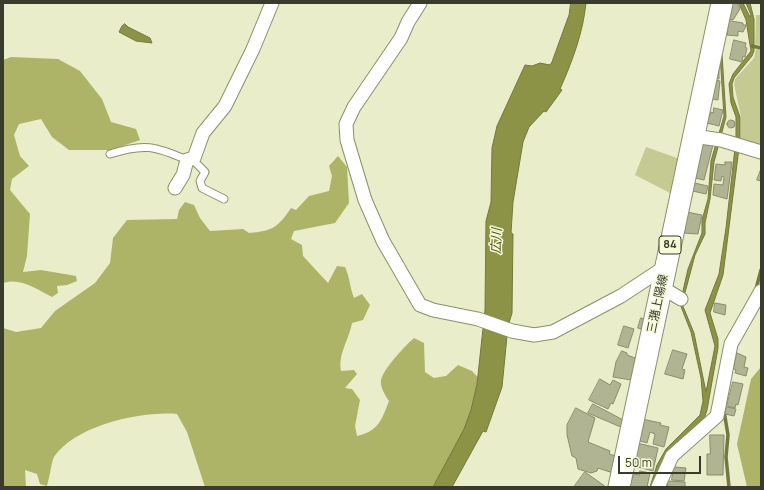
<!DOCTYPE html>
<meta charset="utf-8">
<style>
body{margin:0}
#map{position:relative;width:764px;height:490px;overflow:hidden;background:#e9edc9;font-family:Manrope,sans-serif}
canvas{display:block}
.frame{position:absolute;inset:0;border:4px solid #393b2d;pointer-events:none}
.scale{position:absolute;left:618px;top:456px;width:83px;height:18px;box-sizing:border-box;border:2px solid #393b2d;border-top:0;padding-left:5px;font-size:12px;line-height:14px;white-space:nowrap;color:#393b2d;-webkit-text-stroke:3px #f6fad6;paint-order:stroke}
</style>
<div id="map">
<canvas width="764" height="490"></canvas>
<div class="frame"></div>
<div class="scale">50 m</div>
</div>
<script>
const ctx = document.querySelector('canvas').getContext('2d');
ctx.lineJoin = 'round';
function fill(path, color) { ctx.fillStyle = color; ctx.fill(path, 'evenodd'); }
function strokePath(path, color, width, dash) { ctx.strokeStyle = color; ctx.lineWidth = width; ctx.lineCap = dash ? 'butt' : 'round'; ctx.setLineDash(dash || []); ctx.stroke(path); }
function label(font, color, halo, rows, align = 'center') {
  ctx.font = font + ' Manrope,"Noto Sans JP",sans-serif'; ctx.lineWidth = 3; ctx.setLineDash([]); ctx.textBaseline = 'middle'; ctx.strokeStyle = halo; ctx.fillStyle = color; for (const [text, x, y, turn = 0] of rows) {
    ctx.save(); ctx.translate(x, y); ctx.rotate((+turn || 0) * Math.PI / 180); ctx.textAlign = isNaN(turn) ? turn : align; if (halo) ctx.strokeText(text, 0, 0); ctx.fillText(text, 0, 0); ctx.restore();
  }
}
fill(new Path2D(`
 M756,15H761V46L755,44Z
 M756,49L761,50V145L741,139V117L734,84L735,79L754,58Z
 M646,147L680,159L672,194L635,175Z`), '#c4ca91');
fill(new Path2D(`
 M11,57L58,59L80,71L102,99L111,122L136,129L140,140L111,150H69L52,137L41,119L19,124L14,135L20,156L29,166L12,179L10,190L30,214L27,256L23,272L41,270L76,276L77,281L67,285L57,286L58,293L52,297C37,289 20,277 3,283V60Z
 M338,156L347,167L349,203L335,223L294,231L291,239L302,245L303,256L328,283L337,266L345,267C350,278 350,288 354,298L362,294L370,305L363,320L352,323C349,340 338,353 341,371L354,370L357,374L345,388L352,389L360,400L355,426L357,436C379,431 382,419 389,401C385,395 380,387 381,380C384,368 405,346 414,338L424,343L425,372L434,378L446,376L458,365L472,371L483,383L441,487H205L187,432L177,414C141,411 76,425 54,457C52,460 49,480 47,486L40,484L37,474L25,470L26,487H3V328L16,332L41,328L55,311L95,283L110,263L113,238L127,220L177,219L179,210L185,202L194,205L200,218L210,231L243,229L249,233C273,231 278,227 291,208L296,210L309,196L329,191L332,176L329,166Z
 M761,367V487H747L737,444L751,379Z`), '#adb468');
const water = new Path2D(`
 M571,3H586C583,33 572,62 560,89L562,90L546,112L544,111L529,127L523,142L513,202L511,233L513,234L512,313L508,326L502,387L486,432L483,431L452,487H433L464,429L471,410L477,384L485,310L486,221L491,202L492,148L497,126L525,65L532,66L540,63L550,65L552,62L569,15Z
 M739,3H743L750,17L751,15L746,3H750L754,19V51L752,56L734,78L732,84L733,97L740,117V140L723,275L710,313L718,339V348L707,410L704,419L670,452L654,487H650L657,465L666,449L700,415L703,401L701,378L691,332L680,304L688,269L702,233V220L708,199L711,161L724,116L719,39H721L726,117L714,162L710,199L705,223V234L695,255L682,304L694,333L706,392L715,346L705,310L719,274L726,228L736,139V117L731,103L729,84L733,74L751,51L746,20Z
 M125,24L128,27L150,38L152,43L136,41L119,32L122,26Z`);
fill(water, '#8c9246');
strokePath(water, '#73783e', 1);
strokePath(new Path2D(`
 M752,46L761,48
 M756,289L761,270
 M724,411L728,435L726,457L729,487`), '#73783e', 3.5);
const building = new Path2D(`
 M727,3H737L740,9L733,20L725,18Z
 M725,20L743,23V25H746L745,28L743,32L738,31V36L727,35L728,31L724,30Z
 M734,40L746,43L745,47L747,48L745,57L743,56L742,62L730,59Z
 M719,66V79L712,78Z
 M711,79L720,81L718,100L707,98Z
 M714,108L723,110L719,126L707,123L708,117H709L711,112L713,113Z
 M727 124a4 4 0 1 1 8 0a4 4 0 1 1-8 0Z
 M699,143L713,145L704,180L691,177Z
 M725,162H732L727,199L713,195L714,184L723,185L724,177L722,176L721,181L714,180L716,164L725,165Z
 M761,169V181L757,180Z
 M690,182L708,186L706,194L688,190Z
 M687,212L702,215L698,234L683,233Z
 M715,303L726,305L725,315L714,312Z
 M641,318L647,320L644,330L638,328Z
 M624,326L634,329L628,348L618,345Z
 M673,350L687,354L682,369L685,370L683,379L665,374Z
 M622,351L627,353V355L635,358L634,373H632L631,380L613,377L616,362Z
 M737,353L746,357L744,367L748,368L746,376L735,373L736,370L734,369Z
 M600,379L610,385L613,380L621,384L613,404L611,403L608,409L589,400Z
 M733,382L743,384L738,405L736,404L735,408L727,406Z
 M593,404L627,422L623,428L588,413Z
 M727,407L736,409L734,416L725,414Z
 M576,408L595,418L588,442L610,451L609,454L619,457L613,473L598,468L597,471L591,473L578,469L576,458L572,456L567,435V425Z
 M642,419L661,423L660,425L669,427L664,447L653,444L655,434L650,432L647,443L637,440Z
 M710,435H724L723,475H707V454H710Z
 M637,443L658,448L653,471L634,466Z
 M674,467L686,468L684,481L672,480Z
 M640,471L650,473L647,487H629L634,474L639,475Z
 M585,472L606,487H574Z
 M668,481L685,482V487H668Z`);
fill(building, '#b0b492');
strokePath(building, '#8a8d6d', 1);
const lane = new Path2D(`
 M110,154C144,143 155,146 187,160
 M192,159L205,172L200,181L202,188L224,199`);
const street = new Path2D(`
 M420,3L408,22L401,38L354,107L346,124L347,140L365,200L383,241L420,305L433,310L478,319L512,331L534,335L553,332L621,296L665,267
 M693,136L721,140L761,152
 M175,188L183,175L187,160L194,158L203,133L225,106L253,49L272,3
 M661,287L681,299
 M658,487L672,456L717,416L731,344L761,291`);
const primary = new Path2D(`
 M619,487L722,3`);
strokePath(lane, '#8b8f6e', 9);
strokePath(street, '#8b8f6e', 15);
strokePath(primary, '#8b8f6e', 23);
strokePath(lane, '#fff', 7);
strokePath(street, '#fff', 13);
strokePath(primary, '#fff', 21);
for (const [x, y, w] of [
 [670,245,22]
]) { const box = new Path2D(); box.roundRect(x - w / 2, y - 9, w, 18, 3); ctx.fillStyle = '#f6fad6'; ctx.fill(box); strokePath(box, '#393b2d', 1); }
label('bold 11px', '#393b2d', null, [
 ["84",670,245]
]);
label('12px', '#393b2d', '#f6fad6', [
 ["三潴上陽線",658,304,-78]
]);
label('italic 13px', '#484b11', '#f6fad6', [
 ["広川",497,241,-88]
]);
</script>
